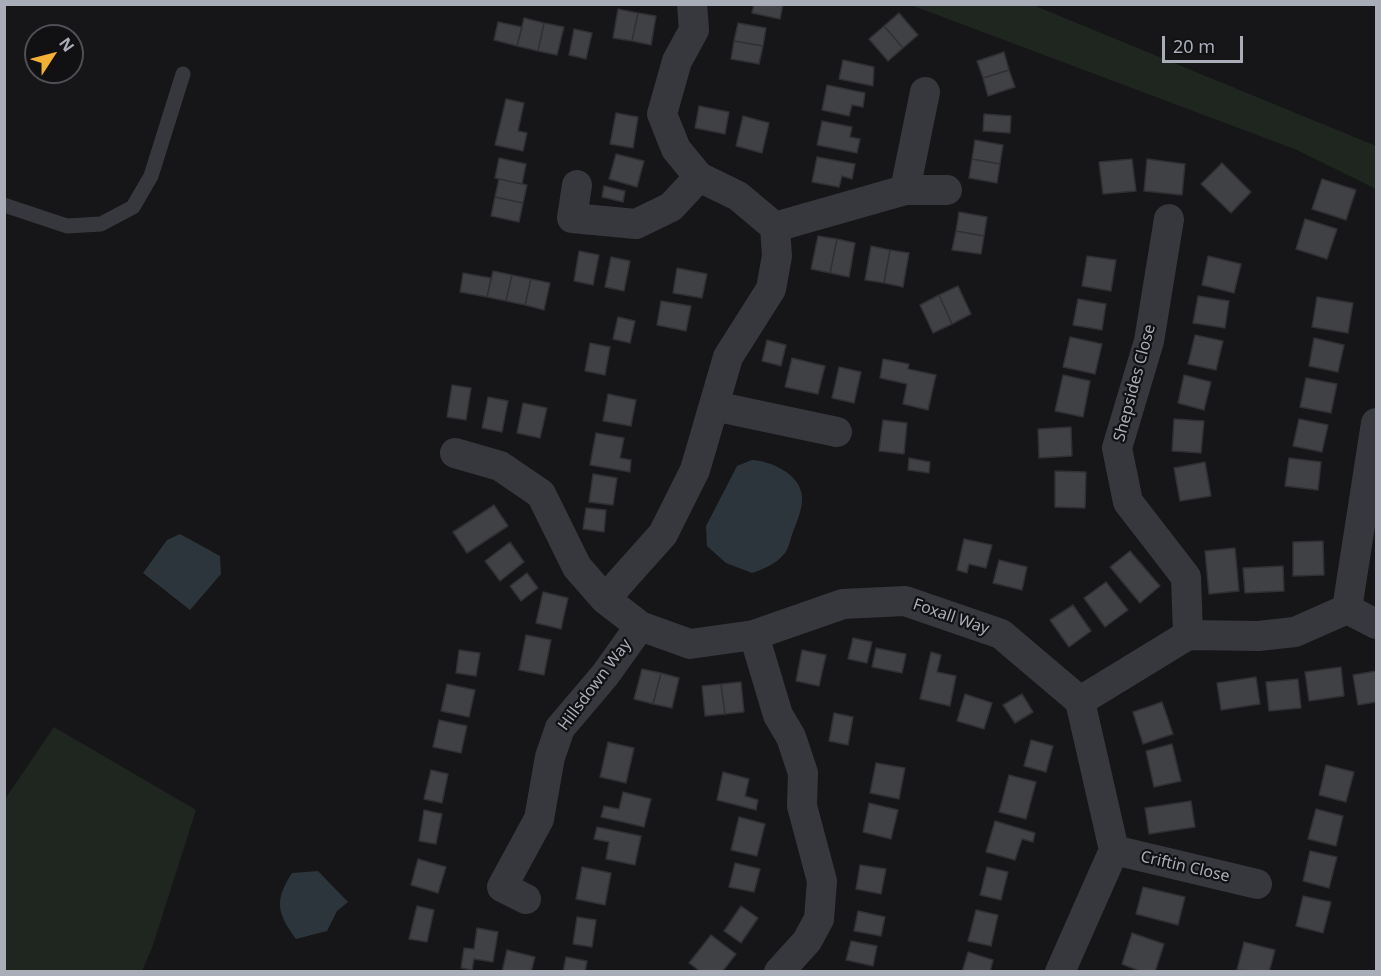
<!DOCTYPE html>
<style>
body{margin:0}
#map{position:relative;width:1381px;height:976px;overflow:hidden;background:#161618;font-family:"Noto Sans",sans-serif}
canvas{display:block}
.frame{position:absolute;inset:0;border:6px solid #a8adb8;pointer-events:none}
.north{position:absolute;left:24px;top:24px;width:60px;height:60px;box-sizing:border-box;background:#111113;border:2px solid #4d4f55;border-radius:50%;rotate:54deg;font-size:16px;font-weight:700;line-height:24px;text-align:center;color:#a8adb8}
.north::after{content:'';display:block;margin:auto;width:21px;height:27px;background:#f2b134;clip-path:polygon(50% 0,100% 100%,50% 72%,0 100%)}
.scale{position:absolute;left:1162px;top:36px;width:81px;height:27px;box-sizing:border-box;border:3px solid #a8adb8;border-top:0;padding-left:8px;font-size:18px;line-height:21px;white-space:nowrap;color:#a8adb8;-webkit-text-stroke:4px #111113;paint-order:stroke}
</style>
<div id="map">
<canvas width="1381" height="976"></canvas>
<div class="frame"></div>
<div class="north">N</div>
<div class="scale">20 m</div>
</div>
<script>
const ctx = document.querySelector('canvas').getContext('2d');
ctx.lineJoin = 'round';
function fill(path, color) { ctx.fillStyle = color; ctx.fill(path, 'evenodd'); }
function strokePath(path, color, width, dash) { ctx.strokeStyle = color; ctx.lineWidth = width; ctx.lineCap = dash ? 'butt' : 'round'; ctx.setLineDash(dash || []); ctx.stroke(path); }
function label(font, color, halo, rows, align = 'center') {
  ctx.font = font + ' "Noto Sans",sans-serif'; ctx.lineWidth = 4.5; ctx.setLineDash([]); ctx.textBaseline = 'middle'; ctx.strokeStyle = halo; ctx.fillStyle = color; for (const [text, x, y, turn = 0] of rows) {
    ctx.save(); ctx.translate(x, y); ctx.rotate((+turn || 0) * Math.PI / 180); ctx.textAlign = isNaN(turn) ? turn : align; if (halo) ctx.strokeText(text, 0, 0); ctx.fillText(text, 0, 0); ctx.restore();
  }
}
fill(new Path2D(`
 M911,5H1033L1376,146V189L1297,150Z
 M54,727L196,810L152,948L142,971H5V799Z`), '#1e261f');
fill(new Path2D(`
 M752,460C771,461 800,474 802,496C803,508 797,521 793,532C790,539 789,549 784,554C776,564 764,569 752,573L726,563L707,546L706,526L737,466Z
 M180,534L220,556L221,574L190,610L143,573L167,540Z
 M318,871L348,902L337,911L327,931L296,939C277,913 274,901 292,873Z`), '#2c353c');
const building = new Path2D(`
 M754,4H783L780,19L752,13Z
 M618,9L638,13L632,41L613,38Z
 M638,13L656,16L651,45L632,41Z
 M899,13L918,35L903,48L884,26Z
 M524,18L544,23L538,51L517,46Z
 M498,22L522,27L517,46L494,40Z
 M544,23L564,27L557,55L538,51Z
 M738,23L766,28L763,46L734,41Z
 M884,26L903,48L888,61L869,39Z
 M574,29L592,33L586,59L569,55Z
 M734,41L763,46L759,64L731,59Z
 M1004,52L1009,70L983,78L977,61Z
 M843,60L874,67L873,86L839,79Z
 M1009,70L1015,87L988,96L983,78Z
 M827,85L865,93L863,107L852,105L849,116L822,110Z
 M506,99L524,103L518,131L527,133L523,151L495,145Z
 M699,106L729,112L725,134L695,128Z
 M616,113L638,117L633,148L610,144Z
 M984,114L1011,116L1010,133L983,131Z
 M743,116L769,123L762,153L736,146Z
 M822,121L852,127L850,137L860,139L857,153L817,145Z
 M975,140L1003,145L1000,164L972,159Z
 M616,154L644,161L637,187L609,179Z
 M817,157L855,164L852,179L842,176L839,187L812,182Z
 M499,158L526,164L522,184L495,178Z
 M972,159L1000,164L997,183L969,178Z
 M1132,159L1136,191L1103,194L1099,162Z
 M1147,159L1185,164L1182,195L1144,191Z
 M1222,163L1251,192L1231,213L1201,184Z
 M499,179L527,185L523,203L495,197Z
 M1322,179L1356,190L1346,220L1312,209Z
 M604,186L625,191L623,202L602,197Z
 M495,197L523,203L519,222L491,216Z
 M959,212L987,217L984,236L956,231Z
 M1305,219L1337,229L1327,259L1296,249Z
 M956,231L984,236L981,254L952,250Z
 M818,236L837,239L830,273L811,269Z
 M837,239L855,243L849,277L830,273Z
 M871,246L890,250L884,283L865,280Z
 M890,250L909,253L903,287L884,283Z
 M579,251L599,255L593,285L574,281Z
 M1087,256L1116,260L1111,291L1082,286Z
 M1208,256L1241,264L1234,293L1202,285Z
 M611,257L630,261L624,291L605,287Z
 M677,268L707,274L702,298L673,293Z
 M493,271L512,275L506,301L487,297Z
 M463,273L491,278L487,297L460,292Z
 M512,275L531,279L525,305L506,301Z
 M531,279L550,283L544,310L525,305Z
 M958,286L971,314L952,324L939,295Z
 M939,295L952,324L933,333L920,305Z
 M1198,296L1229,301L1225,328L1193,323Z
 M1317,297L1353,303L1348,333L1312,327Z
 M1078,299L1106,304L1102,330L1073,325Z
 M661,301L691,306L686,331L657,325Z
 M618,317L635,321L630,343L613,339Z
 M1195,335L1223,341L1216,370L1188,364Z
 M1070,337L1102,344L1095,374L1063,367Z
 M1314,338L1344,345L1338,372L1309,366Z
 M767,340L786,345L781,366L762,361Z
 M590,343L610,347L605,375L585,371Z
 M792,358L825,366L818,394L785,387Z
 M883,359L909,364L908,369L936,375L928,410L903,404L907,384L880,378Z
 M839,367L861,372L854,403L832,398Z
 M1063,375L1090,381L1083,417L1055,411Z
 M1184,375L1211,382L1204,410L1178,403Z
 M1306,378L1337,384L1331,413L1300,407Z
 M452,385L471,388L466,420L447,417Z
 M608,394L636,400L631,426L603,421Z
 M488,397L508,401L502,432L482,428Z
 M523,403L547,408L540,438L517,433Z
 M1174,419L1204,421L1201,453L1172,451Z
 M1299,419L1328,425L1322,452L1293,446Z
 M883,420L907,423L904,454L879,451Z
 M1071,427L1072,456L1039,458L1038,429Z
 M596,433L624,438L620,458L631,460L630,472L590,465Z
 M909,458L930,462L929,473L908,470Z
 M1289,458L1321,462L1318,490L1285,486Z
 M1205,462L1211,496L1180,501L1174,468Z
 M1055,471L1086,472L1085,508L1055,507Z
 M593,474L617,478L613,505L589,502Z
 M494,505L508,526L467,553L453,532Z
 M586,508L606,510L604,532L583,529Z
 M964,539L992,545L986,568L969,564L967,573L957,570Z
 M1323,541L1324,575L1293,576V542Z
 M510,542L524,562L500,581L485,561Z
 M1235,548L1239,591L1209,594L1205,551Z
 M1130,551L1160,586L1140,603L1110,567Z
 M999,560L1027,567L1022,590L993,583Z
 M1283,566L1284,591L1245,593L1243,568Z
 M527,573L538,588L521,601L510,586Z
 M1106,582L1128,610L1105,627L1084,598Z
 M543,592L568,598L561,629L536,623Z
 M1073,605L1091,631L1069,647L1050,620Z
 M526,635L551,640L544,675L519,670Z
 M853,638L872,642L867,663L848,659Z
 M876,648L906,654L902,673L872,667Z
 M459,650L480,653L476,676L456,673Z
 M802,650L826,655L819,686L796,681Z
 M931,652L941,655L937,672L956,676L950,706L920,699Z
 M1341,667L1344,696L1309,701L1305,672Z
 M642,669L661,673L653,704L634,699Z
 M1376,671V702L1358,705L1353,675Z
 M661,673L679,678L672,708L653,704Z
 M1256,677L1260,704L1221,710L1217,683Z
 M1298,679L1301,708L1269,711L1266,682Z
 M741,682L744,712L725,714L721,684Z
 M447,684L475,690L469,717L441,711Z
 M721,684L725,714L705,716L702,686Z
 M965,694L992,703L984,729L957,721Z
 M1022,694L1033,712L1015,723L1003,705Z
 M1162,702L1173,734L1143,744L1133,712Z
 M834,713L853,717L848,745L829,741Z
 M439,720L467,726L461,753L433,747Z
 M1031,740L1053,746L1046,772L1024,766Z
 M608,742L634,748L626,783L600,777Z
 M1172,744L1181,781L1154,787L1146,751Z
 M876,763L905,768L899,799L870,793Z
 M1326,765L1354,772L1346,802L1319,795Z
 M431,770L448,774L442,803L424,799Z
 M723,772L749,779L745,796L758,800L756,810L717,800Z
 M1009,775L1036,782L1026,819L999,812Z
 M623,792L651,799L644,827L601,817L604,806L619,809Z
 M1191,801L1195,827L1149,834L1145,808Z
 M869,803L898,810L891,839L863,832Z
 M1316,809L1343,816L1336,846L1308,839Z
 M424,810L442,814L436,844L419,841Z
 M739,817L765,824L757,856L731,850Z
 M995,821L1035,833L1033,842L1022,839L1015,860L986,852Z
 M597,827L641,836L635,865L606,859L609,842L594,839Z
 M1310,851L1337,857L1329,888L1303,881Z
 M418,859L446,867L438,893L411,885Z
 M735,863L760,869L754,892L729,887Z
 M860,865L886,869L881,894L856,889Z
 M582,867L611,873L605,905L576,899Z
 M987,867L1008,872L1001,900L980,895Z
 M1143,887L1185,897L1178,925L1136,914Z
 M1303,896L1331,902L1323,933L1296,926Z
 M417,906L434,910L427,942L409,939Z
 M741,906L758,918L741,943L724,931Z
 M976,910L998,915L991,946L968,941Z
 M858,911L885,917L881,936L854,931Z
 M577,917L596,920L592,947L573,944Z
 M477,928L498,932L493,962L474,959L472,970L461,968L464,948L474,949Z
 M1132,933L1164,944L1155,972H1142L1122,964Z
 M711,935L736,954L722,972H701L689,963Z
 M851,941L877,946L873,966L846,960Z
 M1244,942L1275,950L1269,972L1237,970Z
 M507,950L535,957L531,972H502Z
 M968,952L993,960L990,972H962Z
 M566,957L587,961L585,972H563Z`);
fill(building, '#404145');
strokePath(building, '#303034', 1.5);
strokePath(new Path2D(`
 M4,205L67,226L101,224L133,207L151,176L183,74`), '#37383d', 15);
strokePath(new Path2D(`
 M577,185L572,218L636,224L671,207L699,177
 M905,190L925,92
 M1169,219L1149,341L1117,448L1128,502L1186,577L1188,635
 M775,227L905,190H947
 M714,406L837,432
 M455,453L500,466L541,494L577,567L605,599L640,626L690,644L754,635L843,604L905,601L1001,634L1080,701L1114,850L1060,972
 M605,599L663,534L695,470L728,357L771,289L777,256L775,227L738,196L699,177L676,149L662,114L677,61L694,30L692,4
 M1347,609L1376,423
 M754,635L778,715L791,737L803,773L802,806L822,881L819,919L807,941L779,972
 M1080,701L1188,635L1258,636L1295,632L1347,609L1376,624
 M1114,850L1257,884
 M526,899L502,887L539,819L550,757L560,728L605,675L640,626`), '#37383d', 30);
label('16px', '#a8adb8', '#111113', [
 ["Shepsides Close",1135,383,-75],
 ["Foxall Way",951,617,19],
 ["Hillsdown Way",595,685,-53],
 ["Criftin Close",1185,867,13]
]);
</script>
